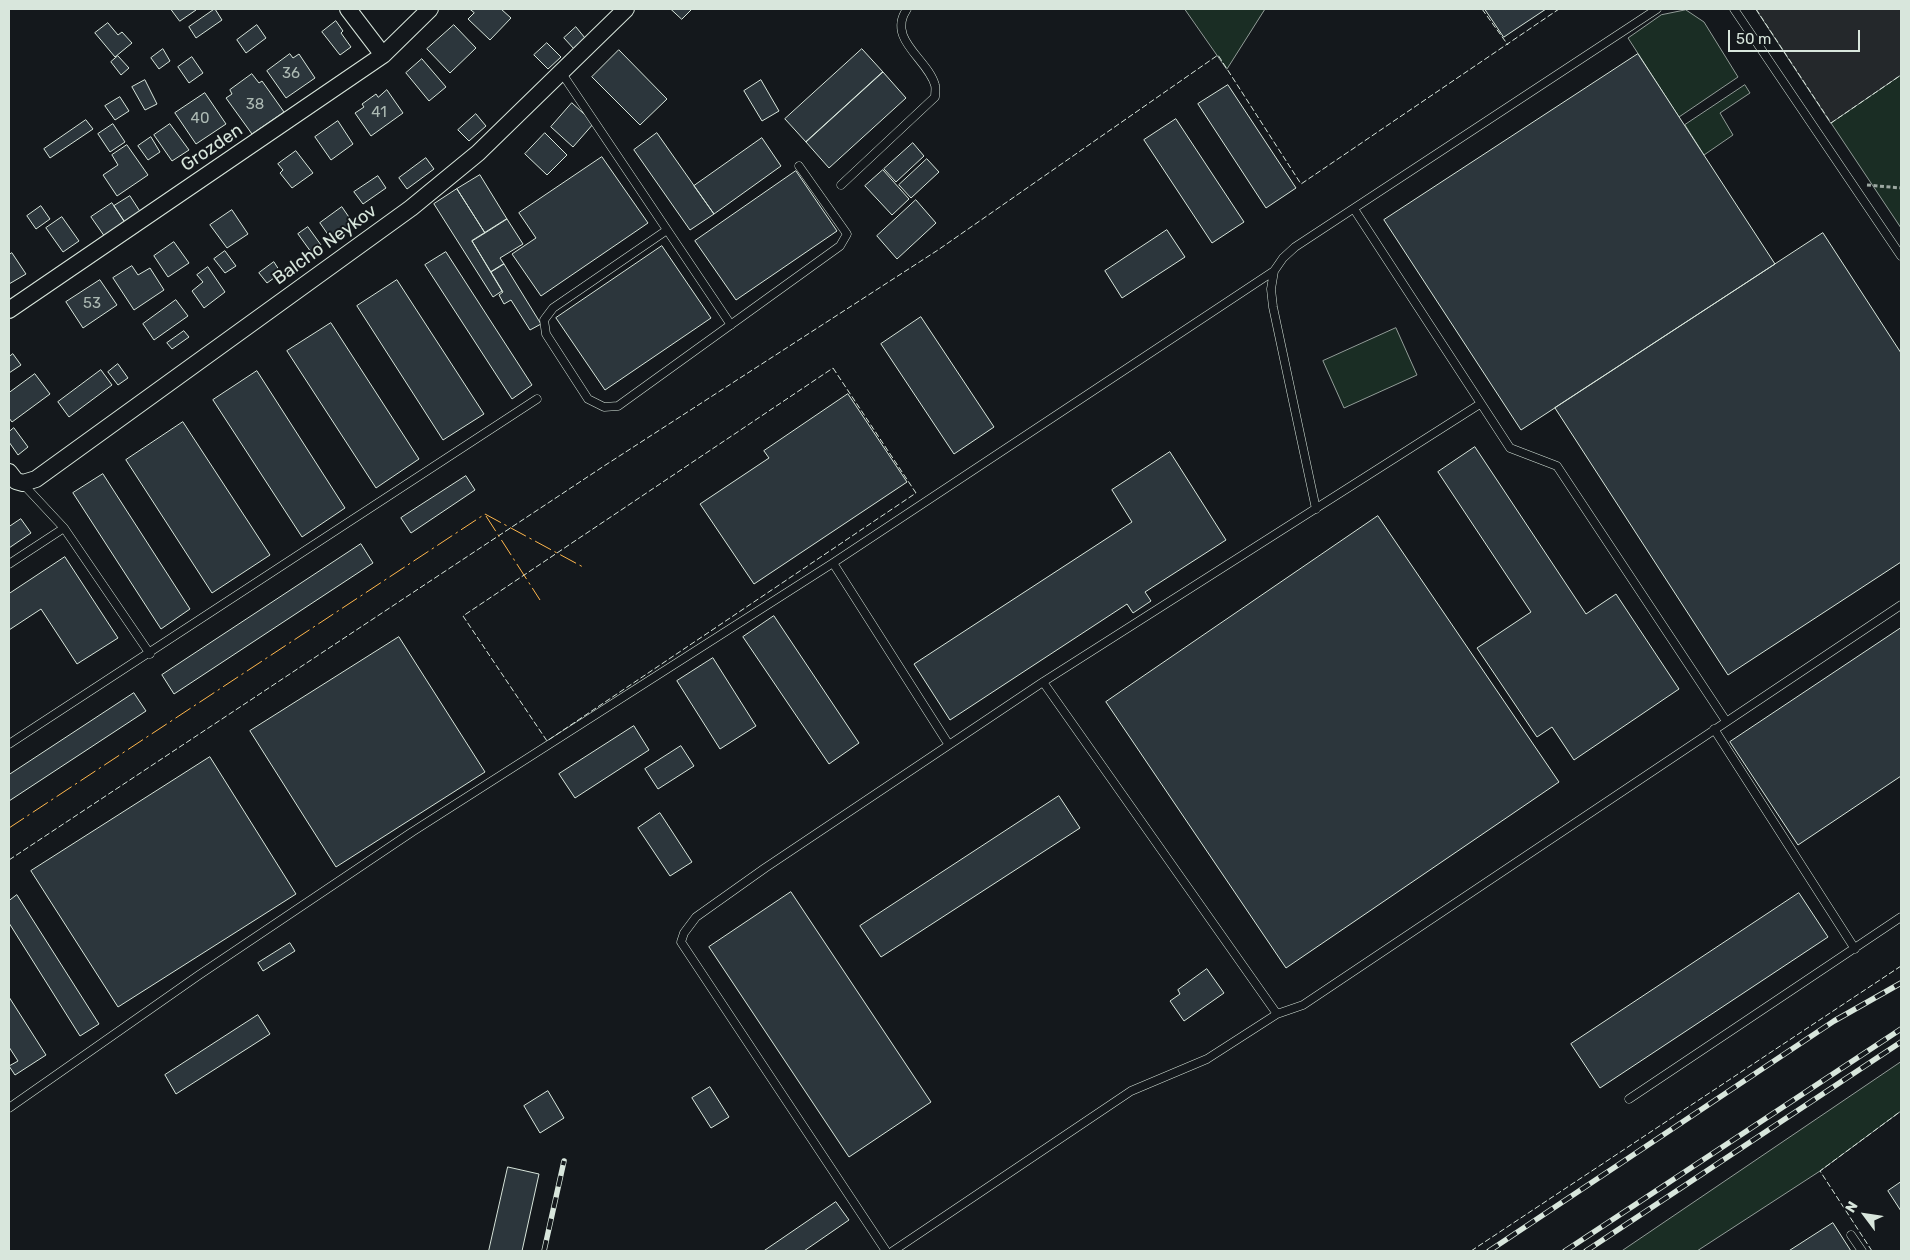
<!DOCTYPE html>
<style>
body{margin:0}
#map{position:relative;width:1910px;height:1260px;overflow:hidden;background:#14181c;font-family:Rubik,sans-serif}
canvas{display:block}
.frame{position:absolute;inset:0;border:10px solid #d8e6dc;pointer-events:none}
.north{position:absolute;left:1840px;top:1190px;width:50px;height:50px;-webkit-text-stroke:4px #14181c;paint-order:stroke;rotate:301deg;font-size:14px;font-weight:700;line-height:20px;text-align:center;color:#d8e6dc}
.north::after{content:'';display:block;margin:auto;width:18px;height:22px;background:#d8e6dc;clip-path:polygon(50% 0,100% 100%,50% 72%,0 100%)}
.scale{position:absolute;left:1728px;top:30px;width:132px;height:22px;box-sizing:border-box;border:2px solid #d8e6dc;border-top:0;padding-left:6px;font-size:15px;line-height:18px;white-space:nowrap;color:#d8e6dc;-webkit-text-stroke:4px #14181c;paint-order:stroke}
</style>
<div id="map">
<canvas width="1910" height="1260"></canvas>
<div class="frame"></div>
<div class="north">N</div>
<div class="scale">50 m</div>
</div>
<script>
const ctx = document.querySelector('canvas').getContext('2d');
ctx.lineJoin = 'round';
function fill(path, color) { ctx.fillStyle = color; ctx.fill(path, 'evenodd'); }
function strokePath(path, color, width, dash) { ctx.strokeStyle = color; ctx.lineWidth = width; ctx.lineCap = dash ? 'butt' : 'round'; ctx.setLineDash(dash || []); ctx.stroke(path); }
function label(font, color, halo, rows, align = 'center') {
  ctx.font = font + ' Rubik,sans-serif'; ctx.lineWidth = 4; ctx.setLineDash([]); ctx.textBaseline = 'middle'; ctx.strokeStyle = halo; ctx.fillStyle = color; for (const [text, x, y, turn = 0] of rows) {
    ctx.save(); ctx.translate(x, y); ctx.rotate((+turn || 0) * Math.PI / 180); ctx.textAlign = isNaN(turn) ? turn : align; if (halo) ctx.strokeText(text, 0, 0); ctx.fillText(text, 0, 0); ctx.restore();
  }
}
const green = new Path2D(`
 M1185,9H1265L1227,69Z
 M1686,10L1704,22L1738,77L1679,117L1628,38L1661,15Z
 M1901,75V228L1831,123Z
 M1745,85L1750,93L1720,113L1733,135L1704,155L1685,125Z
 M1396,328L1417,375L1344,408L1323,361Z
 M1901,1062V1111L1820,1171L1697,1251H1622Z`);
fill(green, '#1a2d24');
strokePath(green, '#939e99', 1);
const parking = new Path2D(`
 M1756,9H1901V75L1831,123Z`);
fill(parking, '#24282b');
strokePath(parking, '#939e99', 1);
const building = new Path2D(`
 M171,9H195L196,10L180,21Z
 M215,9L222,20L196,38L189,27Z
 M470,9H501L511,18L490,40L468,19L474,13Z
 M671,9H692L682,19Z
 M1485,9H1546L1504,37Z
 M336,21L343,31L341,33L351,47L340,55L322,32Z
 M108,23L118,35L122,32L132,43L115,57L95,33Z
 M257,25L266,38L246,53L237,40Z
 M454,25L476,48L450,73L427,49Z
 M576,27L585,38L574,49L564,38Z
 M547,43L561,57L548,69L534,55Z
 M163,49L170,61L159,69L151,58Z
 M862,49L883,72L806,142L785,119Z
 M619,50L667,99L640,125L592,77Z
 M290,54L293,58L299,54L315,78L286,98L267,71Z
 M1638,54L1775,264L1521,430L1384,220Z
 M118,56L129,68L121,75L111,62Z
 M192,57L203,73L189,83L178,67Z
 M422,59L446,87L429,101L406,73Z
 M883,72L906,98L829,168L806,142Z
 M252,74L259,83L262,81L284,112L252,134L226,98L232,94L230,90Z
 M145,80L157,104L145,110L132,87Z
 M761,80L779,111L762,121L744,91Z
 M1228,85L1296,188L1266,208L1198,104Z
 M387,90L403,113L371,136L355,113L364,107L362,104L376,94L378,97Z
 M205,93L226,124L196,144L175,113Z
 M120,97L129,111L115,120L105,106Z
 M572,103L594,123L573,147L551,127Z
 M476,114L486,126L469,141L458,130Z
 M1176,119L1244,222L1212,243L1144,140Z
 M86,120L93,129L50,158L44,149Z
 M338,121L353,144L331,160L315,137Z
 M113,124L125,142L110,152L98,134Z
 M170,124L189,150L172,161L154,135Z
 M545,133L567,155L547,175L525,154Z
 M657,133L714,214L690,230L634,150Z
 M151,137L160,152L148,160L138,146Z
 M762,138L781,166L714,214L694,186Z
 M913,143L924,156L896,182L884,169Z
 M127,145L148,175L117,196L103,175L118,165L112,155Z
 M296,151L313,173L292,188L280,173L283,170L278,164Z
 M602,157L648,223L541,296L512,254L536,238L519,213Z
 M426,158L434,169L407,189L399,178Z
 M927,159L939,172L911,198L899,185Z
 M883,170L909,199L892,215L865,186Z
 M796,171L837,231L736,300L695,241Z
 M480,175L507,219L485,233L457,189Z
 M378,176L386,188L363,204L354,192Z
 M457,189L485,233L472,241L502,291L493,297L434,204Z
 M130,196L141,213L126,224L114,206Z
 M916,200L936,223L897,259L877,236Z
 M112,203L126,224L105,237L91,217Z
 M41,206L50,219L36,229L27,216Z
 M342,207L353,223L331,239L320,223Z
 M232,210L248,234L227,248L210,225Z
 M62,217L79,241L63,252L46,228Z
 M507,219L523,244L500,258L504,264L491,272L472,241Z
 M308,227L321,245L311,252L298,234Z
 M1167,230L1185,257L1122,298L1105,271Z
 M1823,233L1901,353V562L1728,675L1555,408Z
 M174,242L189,263L168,277L154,256Z
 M662,246L711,318L605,390L556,318Z
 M225,251L236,266L225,273L214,259Z
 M446,252L532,385L512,399L425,265Z
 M12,253L26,274L9,284V255Z
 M274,262L281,273L267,283L259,273Z
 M504,264L541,324L530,330L511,300L504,304L499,295L503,292L491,272Z
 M132,266L138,275L150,268L164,290L134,310L113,278Z
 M208,267L225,292L204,308L192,291L203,282L197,275Z
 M100,280L117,305L83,328L66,302Z
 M397,280L484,414L443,440L357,306Z
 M176,300L188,316L154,340L143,324Z
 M921,317L994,427L954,454L881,344Z
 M331,323L419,459L376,488L287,351Z
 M184,331L189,337L172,349L167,343Z
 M13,354L21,365L9,373V357Z
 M118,364L128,378L118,385L108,372Z
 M101,370L112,385L69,417L58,402Z
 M257,371L345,508L302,537L213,400Z
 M35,374L50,394L12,422L9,418V393Z
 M848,394L907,482L754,584L700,504L769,458L764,451Z
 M183,422L270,555L212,593L126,460Z
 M14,428L28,447L18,455L9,442V432Z
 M1475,447L1586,614L1616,594L1679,689L1574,760L1552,727L1537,737L1477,648L1531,612L1438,472Z
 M1170,452L1226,540L1145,592L1151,601L1133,613L1127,604L950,720L914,664L1132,522L1112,490Z
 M103,474L190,609L161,629L73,493Z
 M466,476L475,490L411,533L401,518Z
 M1378,516L1559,782L1286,968L1106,702Z
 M21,519L31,533L9,548V527Z
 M361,544L373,563L174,694L162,675Z
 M65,557L118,638L77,664L41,609L9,630V594Z
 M774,616L859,743L829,764L743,637Z
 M1901,628V776L1798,845L1730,742Z
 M399,637L485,772L336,867L250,731Z
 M713,658L756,726L720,749L677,681Z
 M134,693L146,711L9,801V775Z
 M634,726L649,750L575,798L559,774Z
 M681,746L694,766L658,789L645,769Z
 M210,757L296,894L118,1007L31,871Z
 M1059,796L1080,828L881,957L860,926Z
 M660,813L692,862L670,876L638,828Z
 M791,892L931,1102L849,1157L709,947Z
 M1799,893L1828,937L1600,1088L1571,1044Z
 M17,895L99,1024L80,1036L9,923V901Z
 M290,943L295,951L263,971L258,963Z
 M1207,969L1224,993L1184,1021L1170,1001L1180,994L1178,990Z
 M9,997L46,1055L15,1075L9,1066L18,1061L9,1047Z
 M258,1015L270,1034L176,1094L165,1075Z
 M710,1087L729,1117L711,1128L692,1098Z
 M548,1091L564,1118L540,1133L524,1106Z
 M508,1167L539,1174L522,1251H489Z
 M1901,1182V1211L1888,1191Z
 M836,1202L849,1220L804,1251H764Z
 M1833,1223L1851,1251H1789Z`);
fill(building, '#2c363c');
strokePath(building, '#d8e6dc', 1);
const lane = new Path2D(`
 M1734,9L1901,256
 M561,72L731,325
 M841,185L935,97C935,94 936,88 935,85C928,59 886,39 907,9
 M1354,209L1510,448L1557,466L1726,721
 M667,230L553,308L544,320L546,334L588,399L604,407L618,406L840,246L847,234L799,166
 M1274,271L1271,289L1273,307L1316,509
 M23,484L64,528L150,654
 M833,563L949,745
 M9,564L64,528
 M1714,729L1855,949
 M9,744L537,399
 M1277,1014L1303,1005L1901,605
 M1629,1099L1901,917
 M9,1108L199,975L412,832L833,563L1274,271L1283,258L1295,247L1657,9
 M1851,1235L1862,1251
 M886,1251L681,942L684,933L696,917L765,868L1043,682L1480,404
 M893,1251L1131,1091L1207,1059L1277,1014L1043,682`);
const street = new Path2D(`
 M348,9L383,55
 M9,310L383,55L430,9
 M9,472L16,481L23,483L36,479L411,208L478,153L626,9`);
strokePath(lane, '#d8e6dc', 9);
strokePath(street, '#d8e6dc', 18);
strokePath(new Path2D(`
 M1867,185L1901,188`), '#9da8a2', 3, [4, 2.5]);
strokePath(lane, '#14181c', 8);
strokePath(street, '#14181c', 16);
const rail = new Path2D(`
 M544,1251L564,1161
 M1489,1251L1834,1021L1901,983
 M1565,1251L1901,1029
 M1586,1251L1901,1042`);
strokePath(rail, '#d8e6dc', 5.5);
strokePath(rail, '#14181c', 4, [11]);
strokePath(new Path2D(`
 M1482,9L1508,45
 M1756,9L1831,123L1901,75
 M833,368L916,493L547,741L463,616Z
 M9,860L604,466L938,250L1218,55L1301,184L1559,9
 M1471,1251L1901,966
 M1872,1251L1820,1171L1901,1111`), '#d8e6dc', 1, [6, 2.5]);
strokePath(new Path2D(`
 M485,514L583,567
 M486,516L540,600
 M9,828L485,514`), '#ffb74d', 1, [18, 4, 2.5, 4]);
label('15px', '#adbab4', null, [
 ["36",291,74],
 ["38",255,105],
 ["41",379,113],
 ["40",200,119],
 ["53",92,304]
]);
label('18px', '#d8e6dc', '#14181c', [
 ["Grozden",212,148,-34],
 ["Balcho Neykov",325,245,-36]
]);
</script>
